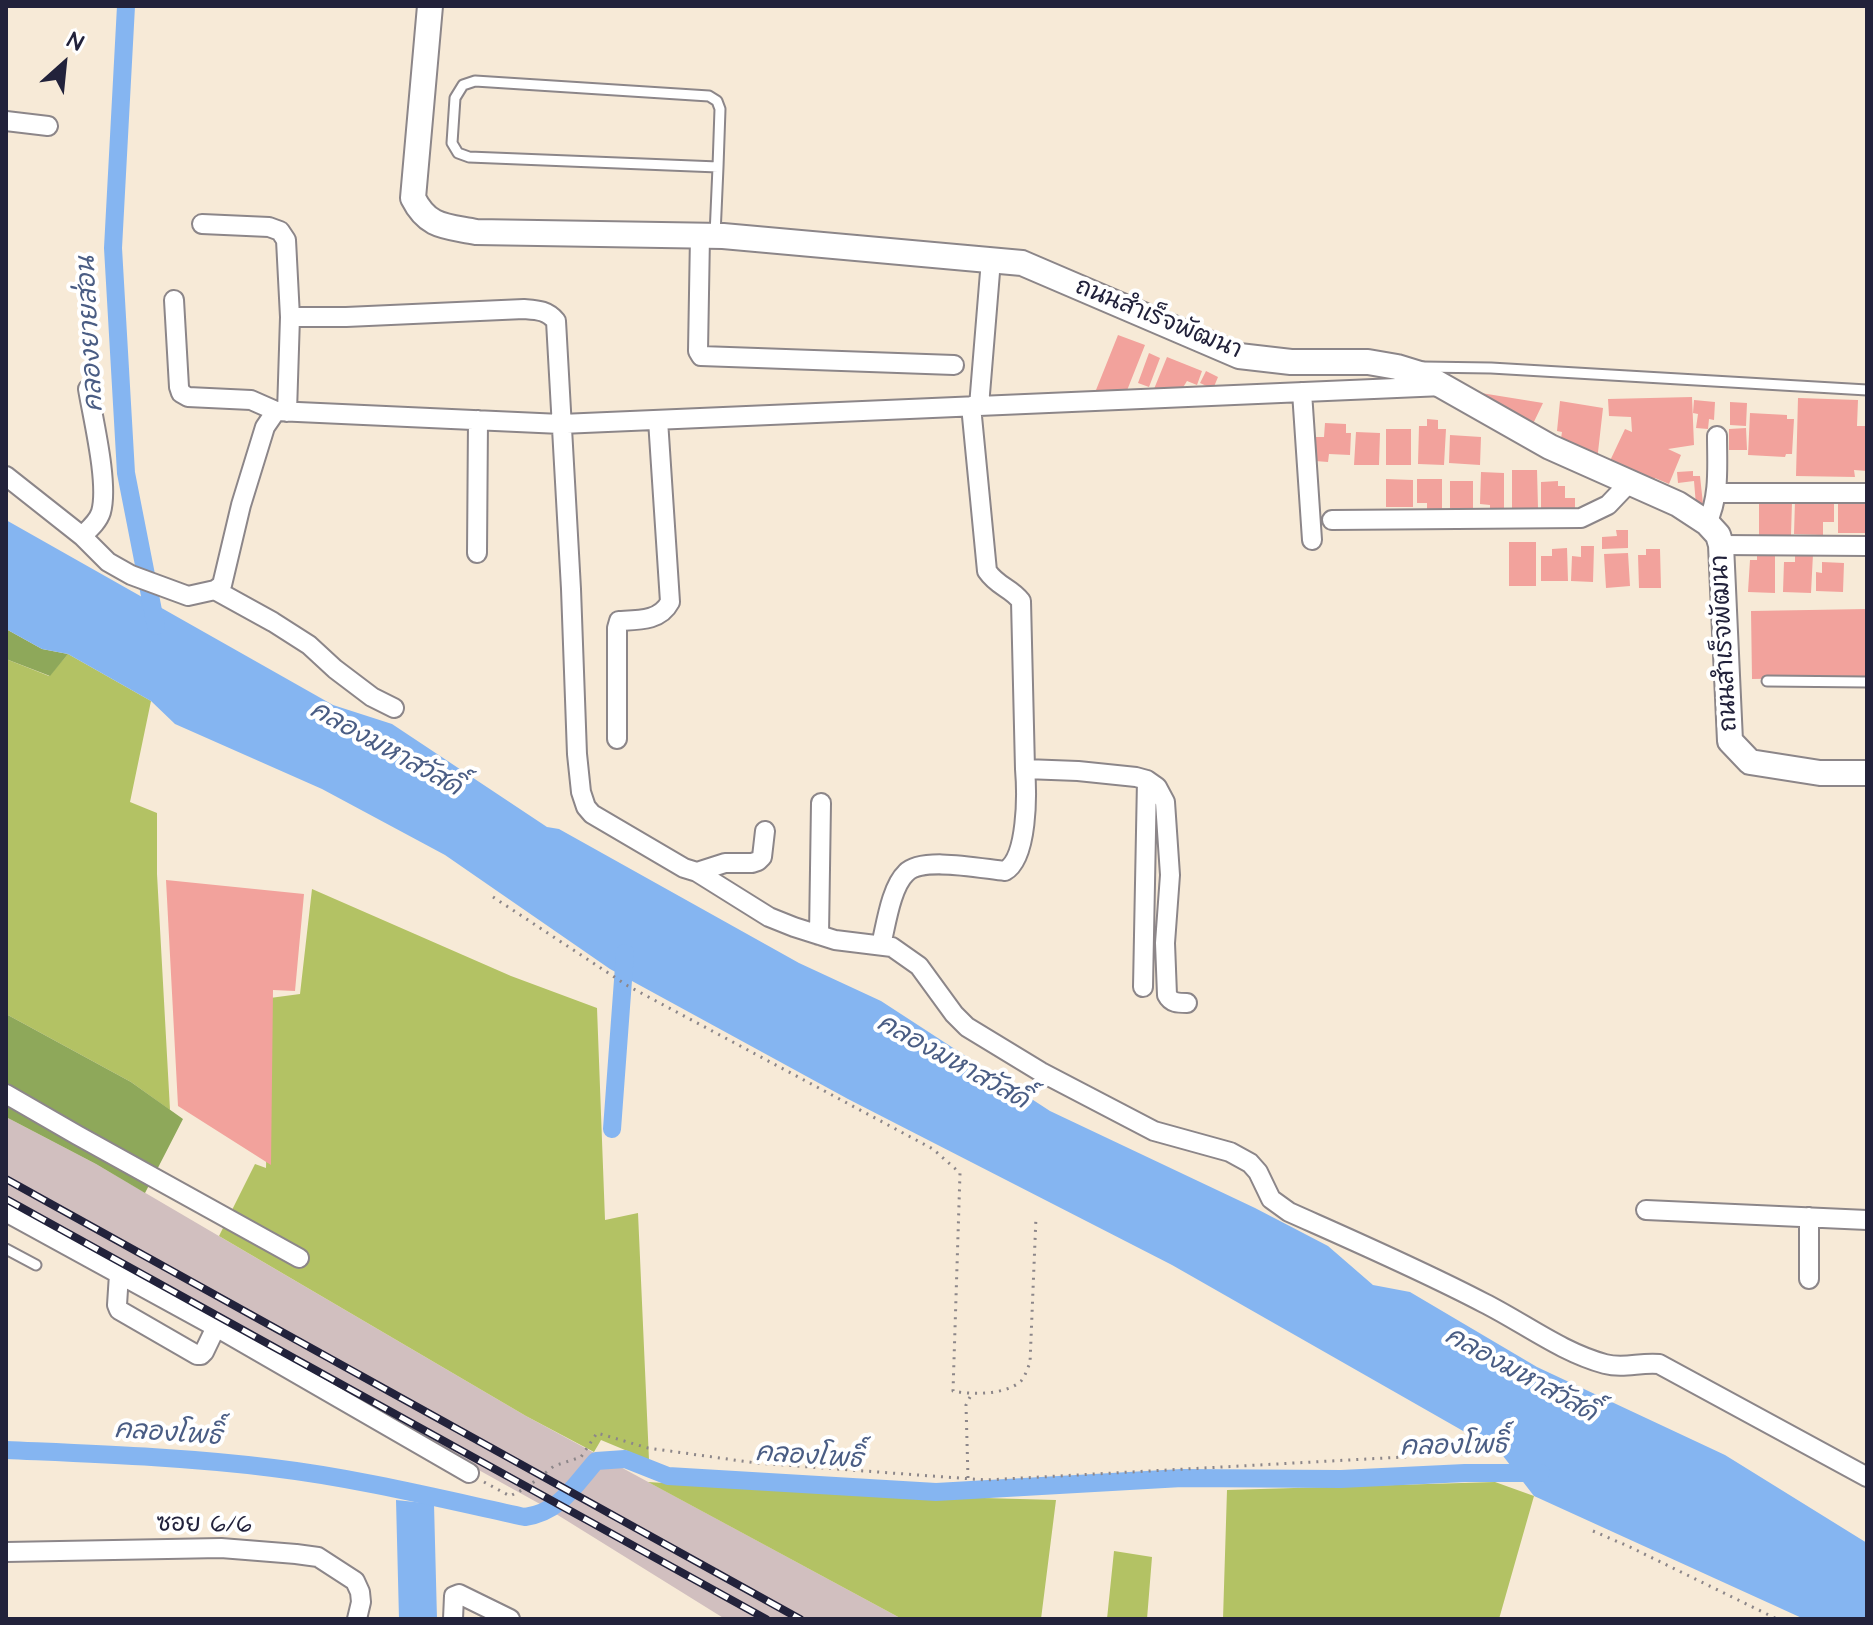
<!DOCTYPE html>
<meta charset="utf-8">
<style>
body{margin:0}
#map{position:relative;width:1873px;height:1625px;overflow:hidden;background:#f7ead7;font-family:"Architects Daughter",sans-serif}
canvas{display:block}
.frame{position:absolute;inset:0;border:8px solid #22223b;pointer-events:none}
.north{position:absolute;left:24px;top:24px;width:80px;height:80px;-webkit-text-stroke:6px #fff;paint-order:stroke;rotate:27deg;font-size:22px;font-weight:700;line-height:32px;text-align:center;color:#22223b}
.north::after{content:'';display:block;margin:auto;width:28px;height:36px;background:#22223b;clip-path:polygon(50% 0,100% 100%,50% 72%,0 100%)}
</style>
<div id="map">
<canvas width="1873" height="1625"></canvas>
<div class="frame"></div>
<div class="north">N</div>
</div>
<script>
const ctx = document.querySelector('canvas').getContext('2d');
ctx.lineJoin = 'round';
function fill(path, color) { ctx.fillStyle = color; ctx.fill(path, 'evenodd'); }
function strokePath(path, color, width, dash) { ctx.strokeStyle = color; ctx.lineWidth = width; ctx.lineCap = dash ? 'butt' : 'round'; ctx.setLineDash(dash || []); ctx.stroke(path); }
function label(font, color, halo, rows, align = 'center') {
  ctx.font = font + ' "Architects Daughter","Playpen Sans Thai",sans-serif'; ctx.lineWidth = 8; ctx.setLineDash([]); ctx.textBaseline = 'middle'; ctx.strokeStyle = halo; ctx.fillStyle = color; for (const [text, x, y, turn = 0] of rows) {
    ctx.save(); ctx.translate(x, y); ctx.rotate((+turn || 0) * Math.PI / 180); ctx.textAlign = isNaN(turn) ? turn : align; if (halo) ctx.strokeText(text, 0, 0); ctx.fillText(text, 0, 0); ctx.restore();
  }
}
fill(new Path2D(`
 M6,1117L96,1164L526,1416L902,1619H725L540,1504L6,1208Z`), '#d1bfbf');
fill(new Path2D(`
 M68,654L151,701L130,802L157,813V874L170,1110L131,1082L6,1014V659L49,676Z
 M312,889L511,976L597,1008L605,1220L638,1213L649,1460L601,1440L594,1452L526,1416L219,1236L255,1164L266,1168L270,998L300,994Z
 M648,1482L840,1494L1056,1500L1041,1619H902Z
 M1495,1482L1534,1496L1499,1619H1223L1227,1490Z
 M1114,1551L1152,1557L1147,1619H1107Z`), '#b3c264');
fill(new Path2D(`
 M6,629L42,649L68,654L50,676L6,659Z
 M6,1014L131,1082L183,1119L145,1193L96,1164L6,1117Z`), '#8ea85a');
fill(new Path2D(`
 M6,520L333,705L392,724L547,827L559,829L799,963L881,1001L1050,1111L1255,1208L1328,1246L1373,1285L1410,1292L1537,1367L1725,1455L1867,1543V1619H1804L1534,1496L1500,1452L1172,1265L848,1099L610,969L445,855L322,789L175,724L151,701L68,654L42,649L6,629Z
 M396,1500L434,1504L437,1619H399Z`), '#85b5f1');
strokePath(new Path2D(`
 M126,6L113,248L126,473L156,626
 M612,1129L625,953
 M6,1450C95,1454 185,1457 273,1468C357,1478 442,1499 525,1517C560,1512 574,1486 596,1461L625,1459L668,1476L936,1492L1182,1478L1341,1479L1465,1473H1541`), '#85b5f1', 18);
fill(new Path2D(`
 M1118,335L1145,345L1126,393L1094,395Z
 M1149,353L1160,358L1149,387L1138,383Z
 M1167,357L1202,371L1197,385L1187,381L1182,389H1154Z
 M1206,371L1218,377L1213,389L1200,383Z
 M1481,393L1543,403L1531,428L1477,404Z
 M1692,397L1694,445L1668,449L1681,455L1669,484L1655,478L1652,485L1608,465L1625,429L1632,432L1631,417L1609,416L1608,399Z
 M1798,398L1858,400L1857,426H1867V471L1854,470L1855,477L1796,476Z
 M1694,400L1715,402L1714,420L1709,419L1708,429L1696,428L1698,414L1693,413Z
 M1560,401L1603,408L1597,461L1560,445L1562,432L1557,431Z
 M1730,402L1747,403L1746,426L1730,425Z
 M1750,413L1787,415V419H1794L1792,454H1786L1785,457L1748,455Z
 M1427,419L1438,420V429H1446L1444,465L1418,464L1419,426H1427Z
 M1325,423L1346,424V433H1351L1350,455L1329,454L1328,462L1315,461L1316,437H1324Z
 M1746,428L1747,450H1729V429Z
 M1386,429H1411V465H1386Z
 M1356,432L1380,433L1379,465H1354Z
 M1450,435L1481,437L1480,465L1449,463Z
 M1512,470H1537L1538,508H1512Z
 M1693,471V476H1700L1703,504L1696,505L1694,481L1678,483L1677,472Z
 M1481,472L1504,473V513L1490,512V505L1480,504Z
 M1386,479L1413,480V507H1386Z
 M1417,479H1442V514H1427V503H1417Z
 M1450,481H1473V514H1456V509H1450Z
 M1558,481V486H1565V498H1575V514H1541V482Z
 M1759,501L1792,502L1791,535H1759Z
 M1795,501L1834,502V522H1823V535L1794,534Z
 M1838,501L1867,502V533H1838Z
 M1616,530H1628V548L1602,549V537L1617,536Z
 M1509,542H1536V586H1509Z
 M1581,546H1594L1593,582L1571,581L1572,556L1581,557Z
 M1567,548L1568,581H1541V556H1552V549Z
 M1646,549H1660L1661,588H1639L1638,555H1646Z
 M1628,553L1630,586L1606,588L1604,554Z
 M1757,554L1775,555V593L1748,592L1750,560H1757Z
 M1795,554H1813L1811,593L1783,592L1784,562H1795Z
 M1822,562L1844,563L1843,592L1816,591V572L1822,573Z
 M1867,609V677L1752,679L1751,611Z
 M166,880L304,894L295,991L273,990L271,1165L178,1106Z`), '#f2a29c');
const service = new Path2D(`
 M475,81L709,96L717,101L720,109L718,167L469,157L458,153L452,143L455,98L463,85Z
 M715,235L718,167
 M1423,367L1491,368L1867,390
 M1767,681L1867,682
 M6,1249L36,1265`);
const minor = new Path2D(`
 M6,121L48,126
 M202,224L269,227L280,231L286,240L290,317L287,412
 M700,236L698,351L701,356L954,365
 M174,300L179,387L181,393L188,397L251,400L276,411
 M290,317H346L524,309C537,310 547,310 556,321L571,589L577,754L581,792L586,807L592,814L684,868L697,872L769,917L794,927L835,940L892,947L919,966L954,1014L967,1027L1041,1072L1154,1131L1230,1152L1250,1163L1258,1172L1271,1199L1289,1212C1354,1241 1421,1270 1484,1303C1524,1323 1561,1352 1605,1364C1624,1369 1640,1362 1659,1364L1867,1477
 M1302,392L1312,540
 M971,406L987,571C998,587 1010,587 1021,601L1025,769
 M979,406L991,260
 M6,476L82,536L108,562L131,575L188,596L215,590L222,585L241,505L265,427L276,411L561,424L1443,386
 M1716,493H1867
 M1332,520L1581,518L1608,505L1629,483
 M1707,523C1720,496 1717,466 1717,436
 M82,536C88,530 98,522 101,512C109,484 93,419 88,389
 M1721,545L1867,546
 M477,553L478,420
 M215,590L273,622L309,645L335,669L372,697L394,708
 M617,739V628L619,621C639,620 660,621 670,602L658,420
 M697,872L725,863H752L758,861L762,857L765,831
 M819,935L821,803
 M881,945C886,925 891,887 906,873C922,856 983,869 1005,871C1028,858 1027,793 1025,769L1078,771L1136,777L1147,780L1157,787L1165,802L1170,875L1165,943L1167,995C1171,1003 1178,1003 1187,1003
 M1143,987L1147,780
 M6,1094L77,1135L299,1258
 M1646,1210L1867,1220
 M6,1212L216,1327L469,1473
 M119,1274L117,1305L119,1310L197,1355H201L204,1352L216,1327
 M1809,1279V1217
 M6,1552L221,1548L296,1554L318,1557L355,1581L360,1592L361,1602L357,1619
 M453,1619L454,1596L459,1594L510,1619`);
const tertiary = new Path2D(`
 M430,6L413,198C428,228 446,226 476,232L723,236L1022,263L1239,356L1291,362H1368L1397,367L1423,375L1550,447L1678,504L1707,523L1718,535L1721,545L1730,741L1750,762L1820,773H1867`);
strokePath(service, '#8c8689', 13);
strokePath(minor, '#8c8689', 22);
strokePath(tertiary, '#8c8689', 28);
strokePath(new Path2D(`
 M493,897L628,986L933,1149L960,1173L953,1391C971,1395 1006,1395 1021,1381C1025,1377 1027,1369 1030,1363L1036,1217
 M968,1478L966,1405L971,1395
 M484,1482L510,1496L526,1488L554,1466L581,1457L597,1433L648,1448L756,1463L986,1480L1476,1453
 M1593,1531L1630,1547L1777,1619`), '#8c8689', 3, [2, 6]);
strokePath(service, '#fff', 9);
strokePath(minor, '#fff', 18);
strokePath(tertiary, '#fff', 24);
const rail = new Path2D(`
 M6,1179L800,1619
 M6,1199L766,1619`);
strokePath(rail, '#22223b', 8);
strokePath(rail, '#fff', 5, [15]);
label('24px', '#22223b', '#fff', [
 ["ถนนสำเร็จพัฒนา",1158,320,22],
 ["ถนนสำเร็จพัฒนา",1726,643,-93],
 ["ซอย 6/6",204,1526,1]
]);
label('italic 26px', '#4a5d84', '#fff', [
 ["คลองยายส่อน",92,334,-93],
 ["คลองมหาสวัสดิ์",385,750,29],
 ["คลองมหาสวัสดิ์",952,1063,29],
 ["คลองมหาสวัสดิ์",1520,1376,29],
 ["คลองโพธิ์",168,1435,4],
 ["คลองโพธิ์",1454,1448,-1],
 ["คลองโพธิ์",809,1458,4]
]);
</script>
